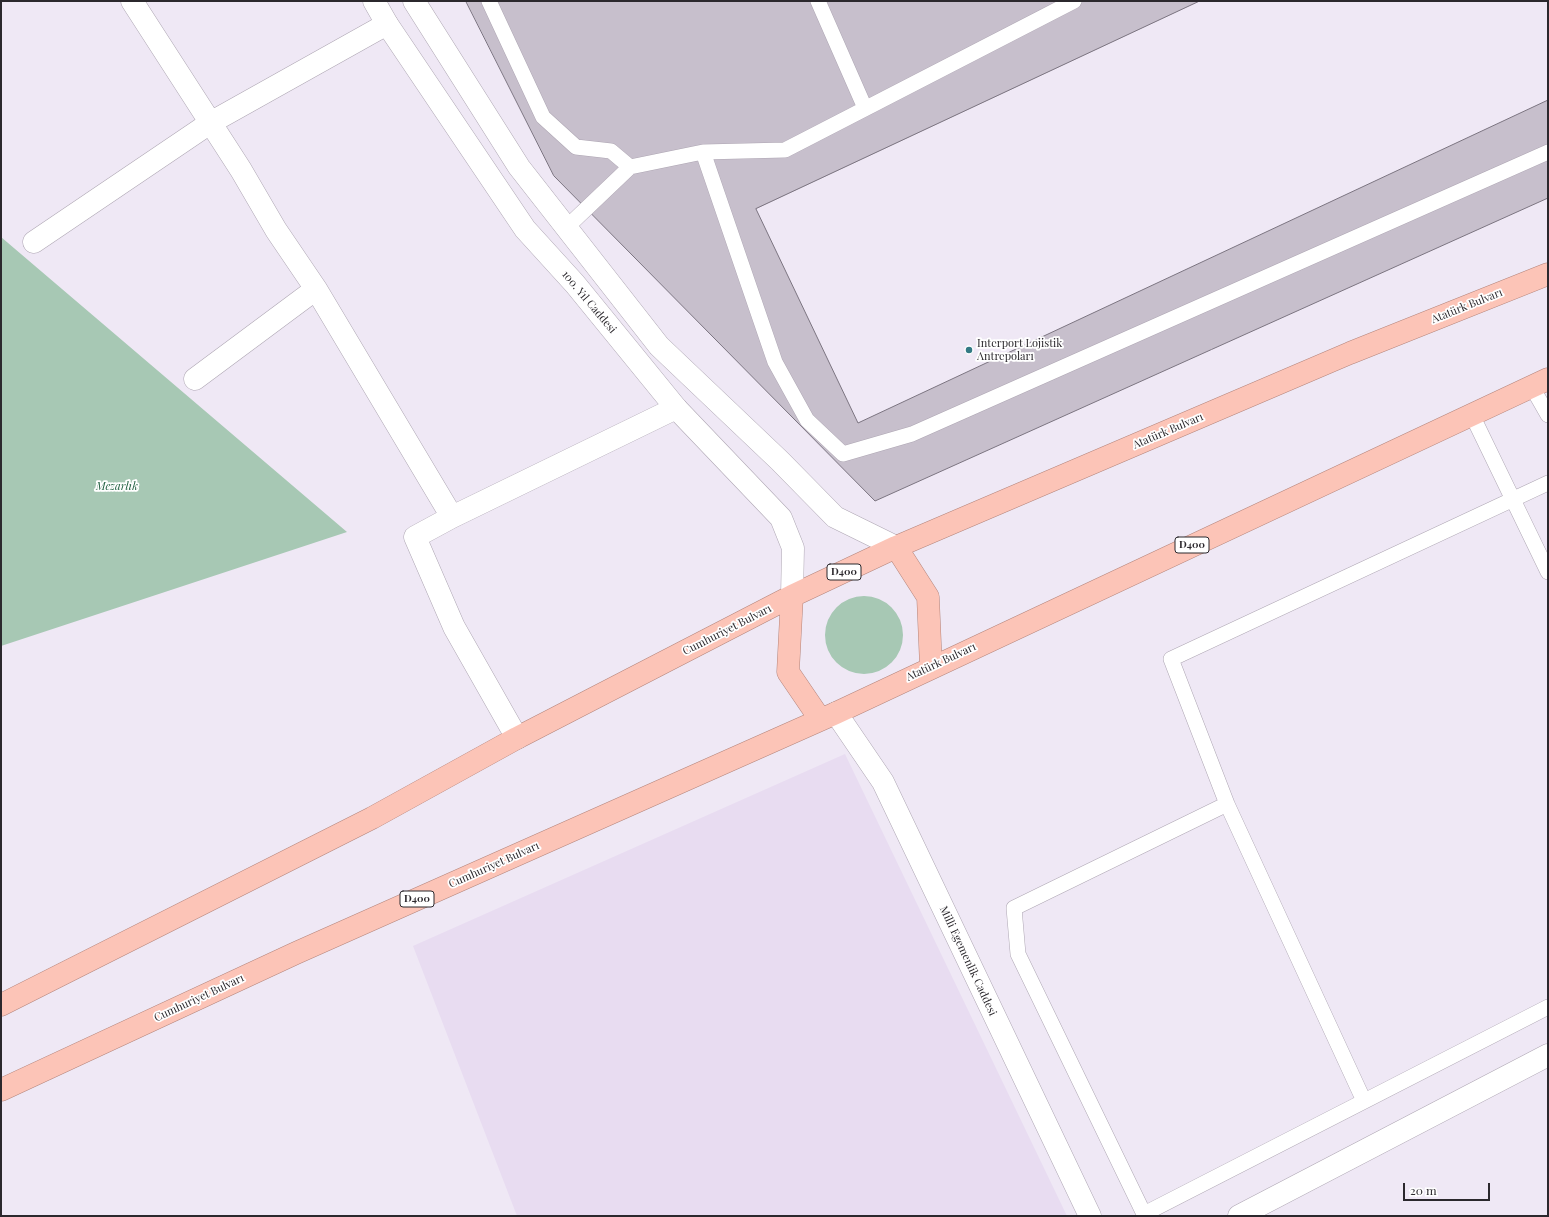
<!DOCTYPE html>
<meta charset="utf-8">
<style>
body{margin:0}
#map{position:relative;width:1549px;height:1217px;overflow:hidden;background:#efe8f5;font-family:"Playfair Display",serif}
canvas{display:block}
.frame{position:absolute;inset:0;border:2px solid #2b282d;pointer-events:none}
.scale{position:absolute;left:1403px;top:1183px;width:87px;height:18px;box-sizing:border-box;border:2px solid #2b282d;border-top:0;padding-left:5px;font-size:12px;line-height:14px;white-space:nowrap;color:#2b282d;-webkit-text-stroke:3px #fff;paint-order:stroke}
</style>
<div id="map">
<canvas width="1549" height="1217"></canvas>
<div class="frame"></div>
<div class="scale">20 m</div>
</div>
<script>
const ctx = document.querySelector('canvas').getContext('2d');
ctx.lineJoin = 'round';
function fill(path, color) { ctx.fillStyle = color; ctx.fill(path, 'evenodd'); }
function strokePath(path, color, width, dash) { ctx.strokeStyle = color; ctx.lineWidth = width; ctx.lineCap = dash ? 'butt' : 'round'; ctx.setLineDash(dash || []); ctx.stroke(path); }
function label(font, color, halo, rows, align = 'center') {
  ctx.font = font + ' "Playfair Display",serif'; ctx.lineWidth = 3.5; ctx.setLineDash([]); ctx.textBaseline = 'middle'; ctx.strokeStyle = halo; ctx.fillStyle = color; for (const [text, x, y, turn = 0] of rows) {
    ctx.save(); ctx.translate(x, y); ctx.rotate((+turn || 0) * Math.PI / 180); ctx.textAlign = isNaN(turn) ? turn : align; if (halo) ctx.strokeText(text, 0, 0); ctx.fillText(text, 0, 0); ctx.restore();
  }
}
fill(new Path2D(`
 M845,754L1067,1216H517L413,946Z`), '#e8dcf1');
fill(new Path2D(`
 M1,237L347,532L1,646Z
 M825 635a39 39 0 1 1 78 0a39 39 0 1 1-78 0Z`), '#a7c8b4');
const building = new Path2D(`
 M466,1H1548V198L875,501L554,176Z
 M1200,1H1548V100L858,423L756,209Z`);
fill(building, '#c7bfcc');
strokePath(building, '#7b7480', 1);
const service = new Path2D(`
 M489,1L543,117L576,147L611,151L630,167
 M818,1L865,108
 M703,152L775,362L807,420L843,454L912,434L1548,152
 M567,227L630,167L703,152L785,150L1074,1
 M1532,387L1548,415
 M1472,415L1548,572
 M1548,483L1171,659L1227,804L1014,908L1018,954L1144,1214L1548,1007
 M1227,804L1364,1101`);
const minor = new Path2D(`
 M132,1L241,170L276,230L316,289L452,517L415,537L454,627L517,738
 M34,242L210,123L387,24
 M195,379L316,289
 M452,517L676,408
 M836,713L883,782L1090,1216
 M1239,1216L1548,1055`);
const tertiary = new Path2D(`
 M374,1L387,24L525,229L575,284L676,408L781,518L793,548L792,596
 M414,1L519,167L659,346L780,461L835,517L896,547`);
const trunk = new Path2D(`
 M896,547L928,597L931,667
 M792,596L788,672L820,719
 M1,1005L372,818L517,738L792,596L896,547L1350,353L1548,274
 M1,1090L296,953L836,713L1548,379`);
strokePath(service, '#aea6b3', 16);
strokePath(minor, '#aea6b3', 23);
strokePath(tertiary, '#aea6b3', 23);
strokePath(trunk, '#b3847b', 23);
strokePath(service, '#fff', 15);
strokePath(minor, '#fff', 22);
strokePath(tertiary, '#fff', 22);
strokePath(trunk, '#fcc4b7', 22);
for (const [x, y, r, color] of [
 [969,350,4,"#327984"]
]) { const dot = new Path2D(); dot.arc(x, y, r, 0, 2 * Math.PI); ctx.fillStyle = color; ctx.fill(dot); strokePath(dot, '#fff', 1.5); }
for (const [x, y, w] of [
 [1192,545,34],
 [844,572,34],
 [417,899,34]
]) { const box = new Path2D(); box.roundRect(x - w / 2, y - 8, w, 16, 3); ctx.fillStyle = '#fff'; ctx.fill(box); strokePath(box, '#2b282d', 1); }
label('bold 10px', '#2b282d', null, [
 ["D400",1192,545],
 ["D400",844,572],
 ["D400",417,899]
]);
label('11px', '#2b282d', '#fff', [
 ["100. Yıl Caddesi",589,302,50],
 ["Atatürk Bulvarı",1467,306,-22],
 ["Atatürk Bulvarı",1168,431,-23],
 ["Cumhuriyet Bulvarı",727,630,-27],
 ["Atatürk Bulvarı",941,662,-25],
 ["Cumhuriyet Bulvarı",494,865,-24],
 ["Milli Egemenlik Caddesi",968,961,65],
 ["Cumhuriyet Bulvarı",199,998,-25]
]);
label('11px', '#2b282d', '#fff', [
 ["Interport Lojistik",977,344],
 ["Antrepoları",977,357]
], 'left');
label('italic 11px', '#216041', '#fff', [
 ["Mezarlık",117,487]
]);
</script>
